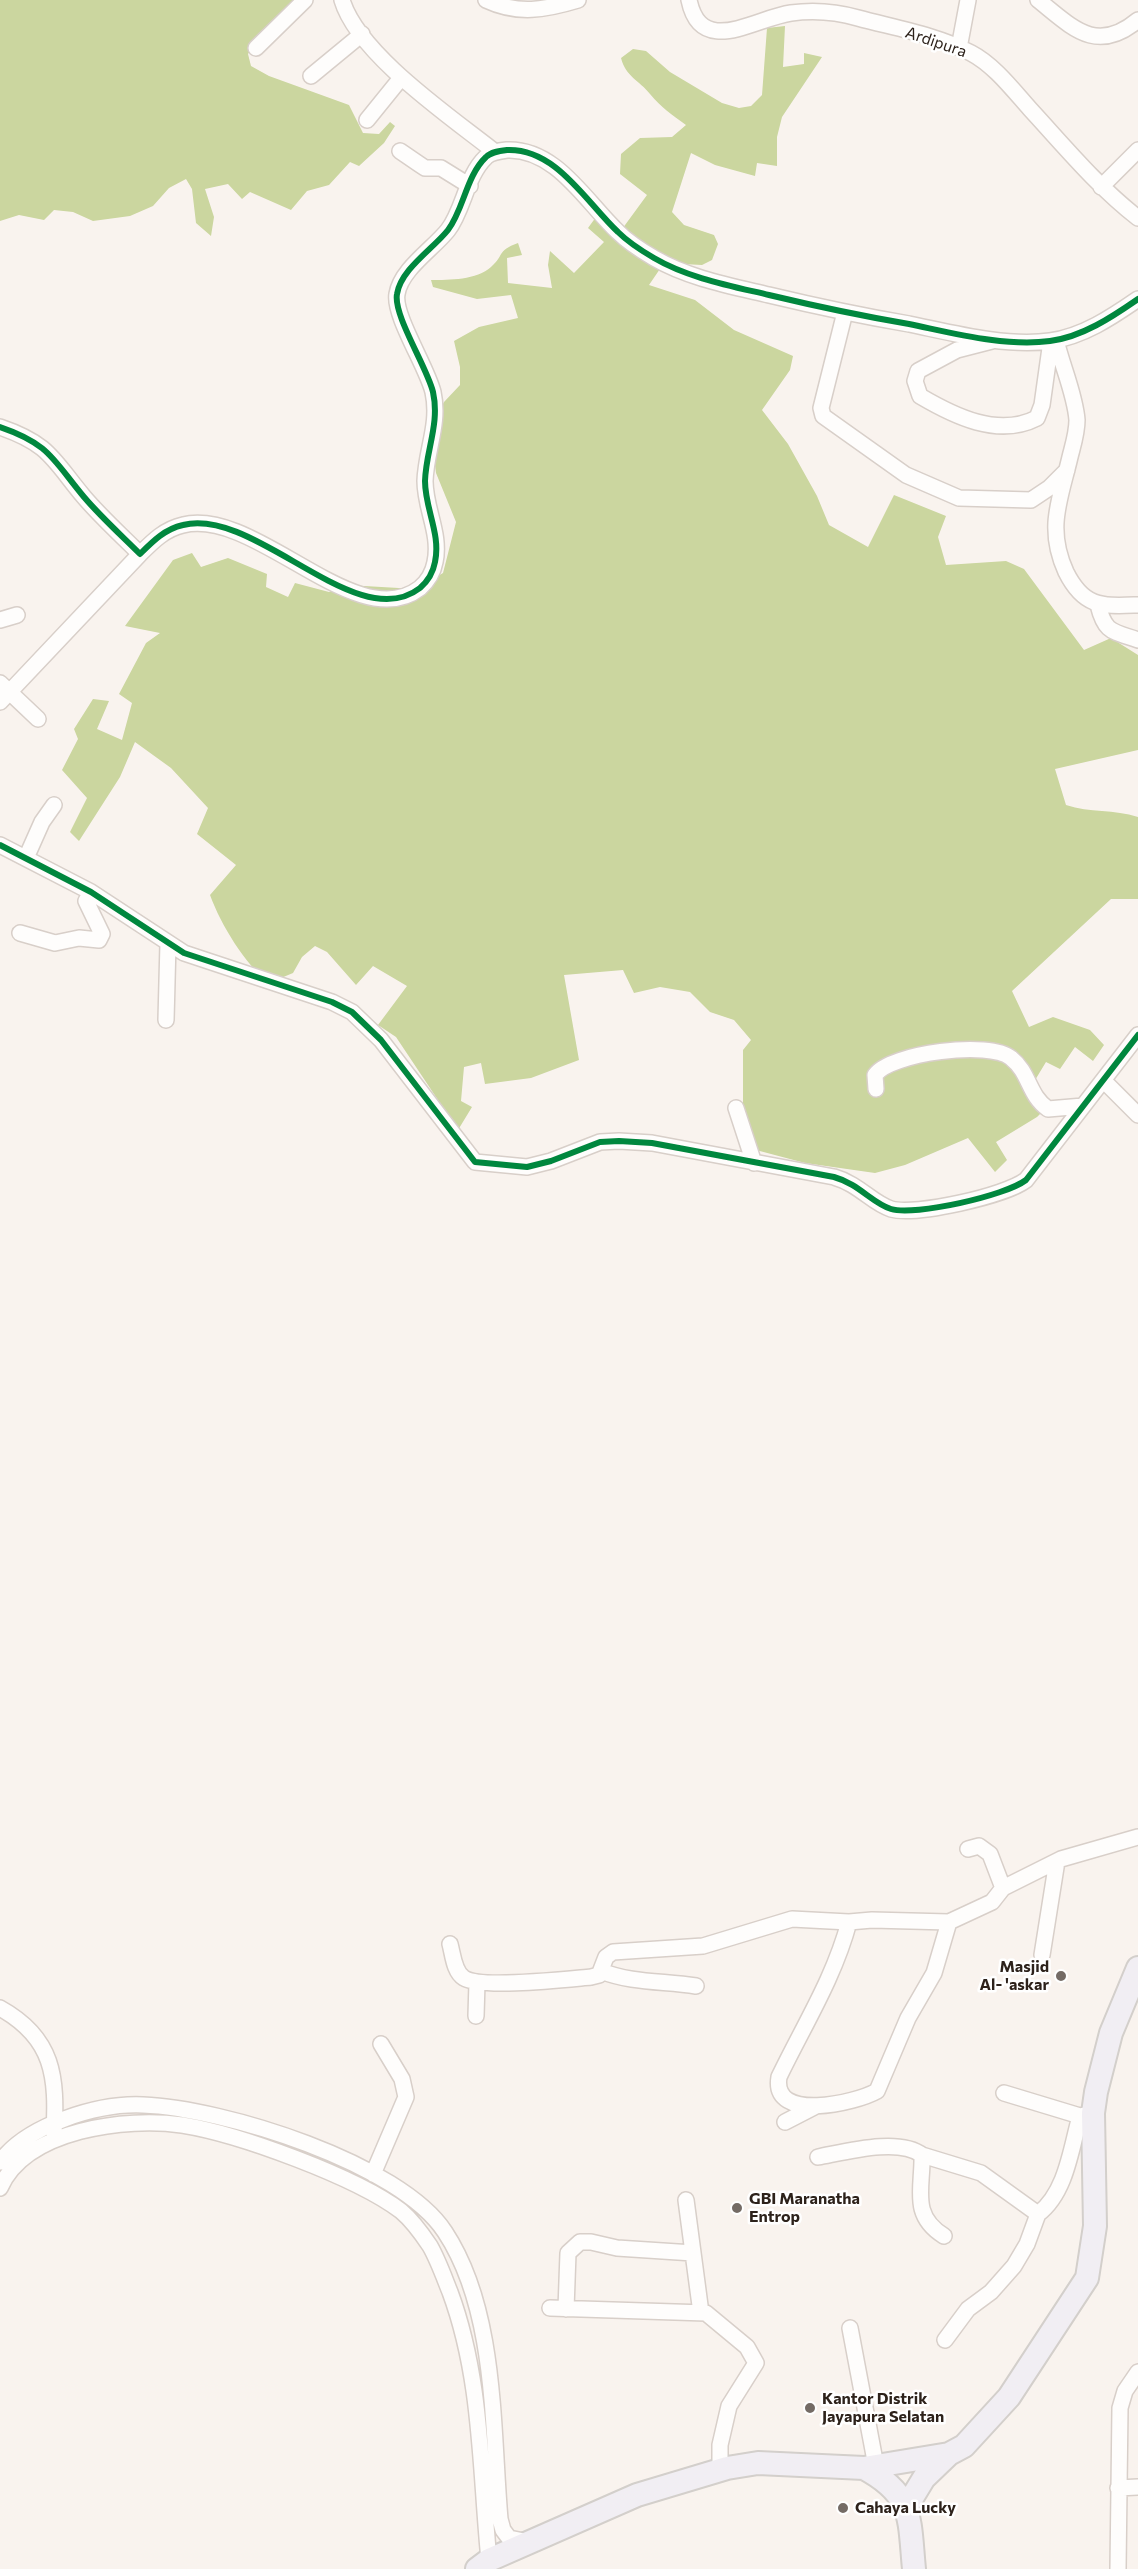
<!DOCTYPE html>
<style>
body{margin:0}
canvas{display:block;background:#f9f3ee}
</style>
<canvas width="1138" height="2569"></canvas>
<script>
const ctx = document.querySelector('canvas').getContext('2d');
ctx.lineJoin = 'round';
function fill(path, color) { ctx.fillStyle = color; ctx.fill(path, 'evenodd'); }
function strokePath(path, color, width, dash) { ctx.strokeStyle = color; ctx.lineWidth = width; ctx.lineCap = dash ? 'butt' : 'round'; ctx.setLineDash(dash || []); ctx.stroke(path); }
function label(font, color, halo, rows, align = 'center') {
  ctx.font = font + ' Commissioner,sans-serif'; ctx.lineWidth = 5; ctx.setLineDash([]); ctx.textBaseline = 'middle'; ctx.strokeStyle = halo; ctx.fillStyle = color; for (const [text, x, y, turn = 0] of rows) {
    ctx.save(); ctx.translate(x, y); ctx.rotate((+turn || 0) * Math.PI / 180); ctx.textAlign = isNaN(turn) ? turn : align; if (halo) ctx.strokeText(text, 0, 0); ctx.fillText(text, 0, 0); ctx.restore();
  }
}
fill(new Path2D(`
 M0,0H296L265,29L248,54L251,66L269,76L349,105L363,133L379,134L390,122L395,126L384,143L359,166L350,162L329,185L307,191L291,210L250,192L242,199L228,184L205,189L214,217L211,236L196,223L192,189L186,179L169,188L153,206L130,216L93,221L73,212L54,210L44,220L19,215L0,221Z
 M785,26L783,67L804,64V53L822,57L782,117L777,137V166L757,163L755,176L715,165L691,153L672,212L684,225L714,235L718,244L712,260L702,265L664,263L649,285L695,300L734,330L793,356L790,370L762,410L788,444L817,496L829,525L868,547L894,495L946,516L938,537L946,565L1006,561L1024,569L1084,650L1111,638L1138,655V750L1055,769L1066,805C1090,813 1114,809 1138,817V899H1111L1012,991L1029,1027L1053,1017L1090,1030L1104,1045L1093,1061L1075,1047L1060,1069L1046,1062L1026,1095L1044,1110L1037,1117L996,1142L1007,1160L995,1172L968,1138L905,1165L875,1173L805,1163L756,1150L743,1115V1050L751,1040L734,1020L710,1012L690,992L660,987L634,993L623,970L564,975L579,1060L531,1078L485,1084L481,1063L464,1067L461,1101L472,1107L458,1130L396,1037L378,1025L407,986L373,966L356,985L327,952L315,946L302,957L293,973L269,983C245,964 221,925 210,895L236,865L197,834L208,808L171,768L135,742L120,777L79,841L70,832L87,798L62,770L78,739L74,729L93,699L109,701L97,729L122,740L132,703L119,694L146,643L160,633L125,626L173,560L192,553L201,567L228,558L267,574L266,587L288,597L295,583L329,592L347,585L416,589L443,573L456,522L436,473L430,427L444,402L460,385V367L454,341L479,327L518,318L511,295L477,299L433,287L431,280C449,280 477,280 491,267C505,255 496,251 518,243L522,255L507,258L508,283L552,288L548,265L550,251L574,273L604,242L588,228L596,217L617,236L647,195L620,174L621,154L640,138L672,137L686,125C672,115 661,107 650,94C639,80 626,77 621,58L633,49L646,51L670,72L722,103L739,108L751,106L762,95L767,28Z`), '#cbd69f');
const minor = new Path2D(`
 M342,0C358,54 451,117 495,152
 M486,0C518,15 545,10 578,0
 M689,0C701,58 755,18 791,13C813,10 837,12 858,18C895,28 937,35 971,53C994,65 1013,90 1030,109C1065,147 1097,186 1138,218
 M1038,0C1072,27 1096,55 1138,20
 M256,48L305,0
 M959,48L968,0
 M311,76L362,34
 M367,120L401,78
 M400,151L419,164L425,168H441L470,186
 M1101,187L1138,150
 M845,312L821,408L823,416L906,475L959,498L1031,500L1049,488L1067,470
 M1056,340C1062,366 1075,394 1077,420C1077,433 1073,445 1070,457C1060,500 1046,528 1066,572C1084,608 1102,606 1138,605
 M992,341L957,350L918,371L915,381L920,396C954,416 998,438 1037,418L1042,405L1051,341
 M0,427C50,444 53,460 84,497C101,517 121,535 140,554C153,541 165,529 183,525C256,507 357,637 420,588C428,581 433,573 435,562C441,534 425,509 425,481C426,450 440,424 433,392C427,367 393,315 397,294C401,269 433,249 448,230C464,209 466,176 486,157C491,152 499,151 507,150C556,148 586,202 618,232C628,242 642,251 654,258C688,278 731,286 769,295C815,306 862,316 909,324C953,333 1005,347 1050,341C1082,337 1112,317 1138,299
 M1098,605C1105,633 1112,631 1138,640
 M0,620L17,615
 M0,683L38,719
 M0,702L140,554
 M0,845L91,892L184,953L332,1002L352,1012L381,1040L475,1162L527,1167L551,1161L600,1142L619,1141L652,1143L834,1177C859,1184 872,1203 891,1209C915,1216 1005,1196 1026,1180L1138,1035
 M26,858L42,822L54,805
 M20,933L55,943L79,938L99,940L102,934L86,901L91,892
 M166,1020L168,943
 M1104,1081L1138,1115
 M876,1089L875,1075C890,1053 990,1040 1011,1058C1030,1073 1028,1095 1048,1109L1083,1106
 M736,1108L754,1163
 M968,1849L979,1846L990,1854L1003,1888
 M849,1922C834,1978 804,2025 779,2077C771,2123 856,2103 877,2091L908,2018L934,1973L949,1922
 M450,1944C453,1955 454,1972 464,1978C481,1989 568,1979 591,1977L599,1975L606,1957L613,1952L703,1946L792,1919L849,1922L872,1920L949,1922L992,1902L1003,1888L1061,1859L1138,1837
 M1042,1955L1057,1861
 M601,1971C631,1983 664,1981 696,1986
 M0,2008C54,2038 57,2077 54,2133
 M476,2016L477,1982
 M1004,2093L1080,2116
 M785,2122L816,2106
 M922,2155L981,2173L1038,2214C1066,2193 1071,2149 1080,2116L1093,2113
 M818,2157C845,2152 899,2137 922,2155C923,2188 910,2215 944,2236
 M0,2162C27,2125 98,2103 143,2105C223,2108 400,2163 445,2232C497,2311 492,2428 500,2519L503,2530L509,2538L529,2542
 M373,2174L406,2097L402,2079L381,2044
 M0,2188C26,2129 127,2117 182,2125C239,2134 356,2177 401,2211C413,2221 422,2234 430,2246C438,2260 444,2277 450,2292C482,2378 480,2470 489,2560
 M686,2200L701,2313
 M550,2308L706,2313L747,2347L756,2363L729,2406L720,2445V2470
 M566,2309L568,2253L580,2242H591L617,2248L693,2253
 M850,2328L876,2466
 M945,2340L968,2309L991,2292L1014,2266L1027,2244L1038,2214
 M1118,2488L1138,2487
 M1118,2569L1120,2408L1125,2391L1138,2372`);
const highway = new Path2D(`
 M864,2468C914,2495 909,2518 914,2569
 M907,2506L924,2478L949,2454
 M477,2569L489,2560L637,2495L727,2468L758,2463L864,2468L949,2454L964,2446L1009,2397L1087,2278L1095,2226L1093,2113L1096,2092L1111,2033L1138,1968`);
strokePath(minor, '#d8cfc9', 18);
strokePath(highway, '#d3cfcb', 26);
strokePath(minor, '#fefdfc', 15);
strokePath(highway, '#f1eef3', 22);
strokePath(new Path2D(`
 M0,427C50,444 53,460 84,497C101,517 121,535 140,554C153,541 165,529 183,525C256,507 357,637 420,588C428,581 433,573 435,562C441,534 425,509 425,481C426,450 440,424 433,392C427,367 393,315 397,294C401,269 433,249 448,230C464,209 466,176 486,157C491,152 499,151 507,150C556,148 586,202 618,232C628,242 642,251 654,258C688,278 731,286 769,295C815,306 862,316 909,324C953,333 1005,347 1050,341C1082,337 1112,317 1138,299
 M0,845L91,892L184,953L332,1002L352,1012L381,1040L475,1162L527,1167L551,1161L600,1142L619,1141L652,1143L834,1177C859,1184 872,1203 891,1209C915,1216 1005,1196 1026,1180L1138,1035`), '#00873e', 6);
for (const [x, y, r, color] of [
 [1061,1976,6,"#746b65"],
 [737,2208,6,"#746b65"],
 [810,2408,6,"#746b65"],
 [843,2508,6,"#746b65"]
]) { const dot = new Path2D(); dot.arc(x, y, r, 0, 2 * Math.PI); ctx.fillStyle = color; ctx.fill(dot); strokePath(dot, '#fff', 2); }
label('16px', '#2d221b', '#fff', [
 ["Ardipura",936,42,19]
]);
label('bold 16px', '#2d221b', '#fff', [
 ["Masjid",1049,1967,"right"],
 ["Al- 'askar",1049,1985,"right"],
 ["GBI Maranatha",749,2199],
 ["Entrop",749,2217],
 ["Kantor Distrik",822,2399],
 ["Jayapura Selatan",822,2417],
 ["Cahaya Lucky",855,2508]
], 'left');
</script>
